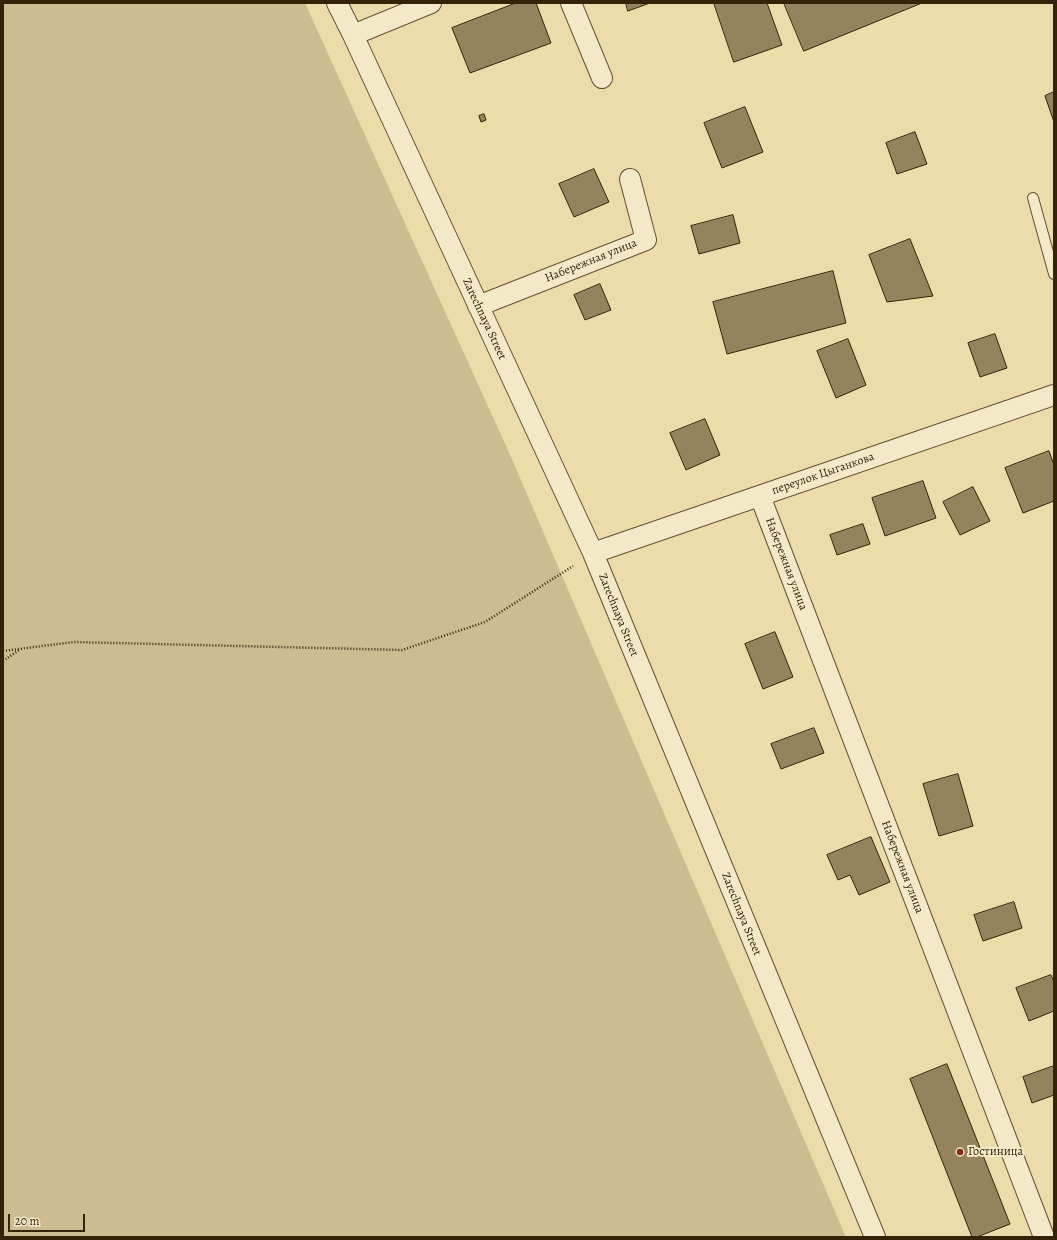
<!DOCTYPE html>
<meta charset="utf-8">
<style>
body{margin:0}
#map{position:relative;width:1057px;height:1240px;overflow:hidden;background:#ecdcaa;font-family:Alegreya,serif}
canvas{display:block}
.frame{position:absolute;inset:0;border:4px solid #342209;pointer-events:none}
.scale{position:absolute;left:8px;top:1214px;width:77px;height:18px;box-sizing:border-box;border:2px solid #342209;border-top:0;padding-left:5px;font-size:12px;line-height:14px;white-space:nowrap;color:#342209;-webkit-text-stroke:3px #f3e8c8;paint-order:stroke}
</style>
<div id="map">
<canvas width="1057" height="1240"></canvas>
<div class="frame"></div>
<div class="scale">20 m</div>
</div>
<script>
const ctx = document.querySelector('canvas').getContext('2d');
ctx.lineJoin = 'round';
function fill(path, color) { ctx.fillStyle = color; ctx.fill(path, 'evenodd'); }
function strokePath(path, color, width, dash) { ctx.strokeStyle = color; ctx.lineWidth = width; ctx.lineCap = dash ? 'butt' : 'round'; ctx.setLineDash(dash || []); ctx.stroke(path); }
function label(font, color, halo, rows, align = 'center') {
  ctx.font = font + ' Alegreya,serif'; ctx.lineWidth = 4; ctx.setLineDash([]); ctx.textBaseline = 'middle'; ctx.strokeStyle = halo; ctx.fillStyle = color; for (const [text, x, y, turn = 0] of rows) {
    ctx.save(); ctx.translate(x, y); ctx.rotate((+turn || 0) * Math.PI / 180); ctx.textAlign = isNaN(turn) ? turn : align; if (halo) ctx.strokeText(text, 0, 0); ctx.fillText(text, 0, 0); ctx.restore();
  }
}
fill(new Path2D(`
 M3,3H305L511,457L846,1237H3Z`), '#cdbc8f');
const building = new Path2D(`
 M516,3H536L551,43L470,73L452,28Z
 M626,3H650L628,11Z
 M714,3H767L782,45L734,62Z
 M784,3H922L804,51Z
 M1054,92V122L1045,96Z
 M745,107L763,152L722,168L704,123Z
 M484,114L486,120L481,122L479,116Z
 M915,132L927,164L897,174L886,143Z
 M594,169L609,202L574,217L559,184Z
 M733,215L740,243L699,254L691,226Z
 M910,239L933,296L887,302L869,255Z
 M833,271L846,323L727,354L713,302Z
 M600,284L611,310L585,320L574,295Z
 M995,334L1007,368L980,377L968,343Z
 M848,339L866,385L836,398L817,351Z
 M705,419L720,455L686,470L670,433Z
 M1049,451L1054,465V501L1023,513L1005,468Z
 M923,481L936,518L885,536L872,498Z
 M973,487L990,521L960,535L943,502Z
 M863,524L870,544L837,555L830,535Z
 M775,632L793,677L763,689L745,644Z
 M814,728L824,753L781,769L771,744Z
 M958,774L973,826L939,836L923,784Z
 M871,837L890,882L859,895L850,875L838,880L827,855Z
 M1014,902L1022,928L983,941L974,915Z
 M1051,975L1054,982V1011L1029,1021L1016,988Z
 M947,1064L1010,1224L977,1237H972L910,1079Z
 M1054,1066V1095L1032,1103L1023,1077Z`);
fill(building, '#94835d');
strokePath(building, '#342209', 1);
const service = new Path2D(`
 M1033,198L1054,274`);
const minor = new Path2D(`
 M337,3L353,35L593,553L875,1237
 M571,3L602,78
 M353,35L431,3
 M478,306L646,240L630,179
 M760,496L1044,1237
 M593,553L1054,395`);
strokePath(service, '#625031', 12);
strokePath(minor, '#625031', 22);
strokePath(new Path2D(`
 M3,651L74,642L402,650L485,622L573,566
 M3,661L19,650`), '#342209', 2.5, [1, 2]);
strokePath(service, '#f3e8c8', 10);
strokePath(minor, '#f3e8c8', 20);
for (const [x, y, r, color] of [
 [960,1152,4,"#8f2418"]
]) { const dot = new Path2D(); dot.arc(x, y, r, 0, 2 * Math.PI); ctx.fillStyle = color; ctx.fill(dot); strokePath(dot, '#f3e8c8', 1.5); }
label('12px', '#342209', '#f3e8c8', [
 ["Набережная улица",591,261,-22],
 ["Zarechnaya Street",484,319,65],
 ["переулок Цыганкова",823,474,-19],
 ["Набережная улица",786,564,69],
 ["Zarechnaya Street",618,615,68],
 ["Набережная улица",902,867,69],
 ["Zarechnaya Street",741,914,68]
]);
label('12px', '#342209', '#f3e8c8', [
 ["Гостиница",968,1152]
], 'left');
</script>
